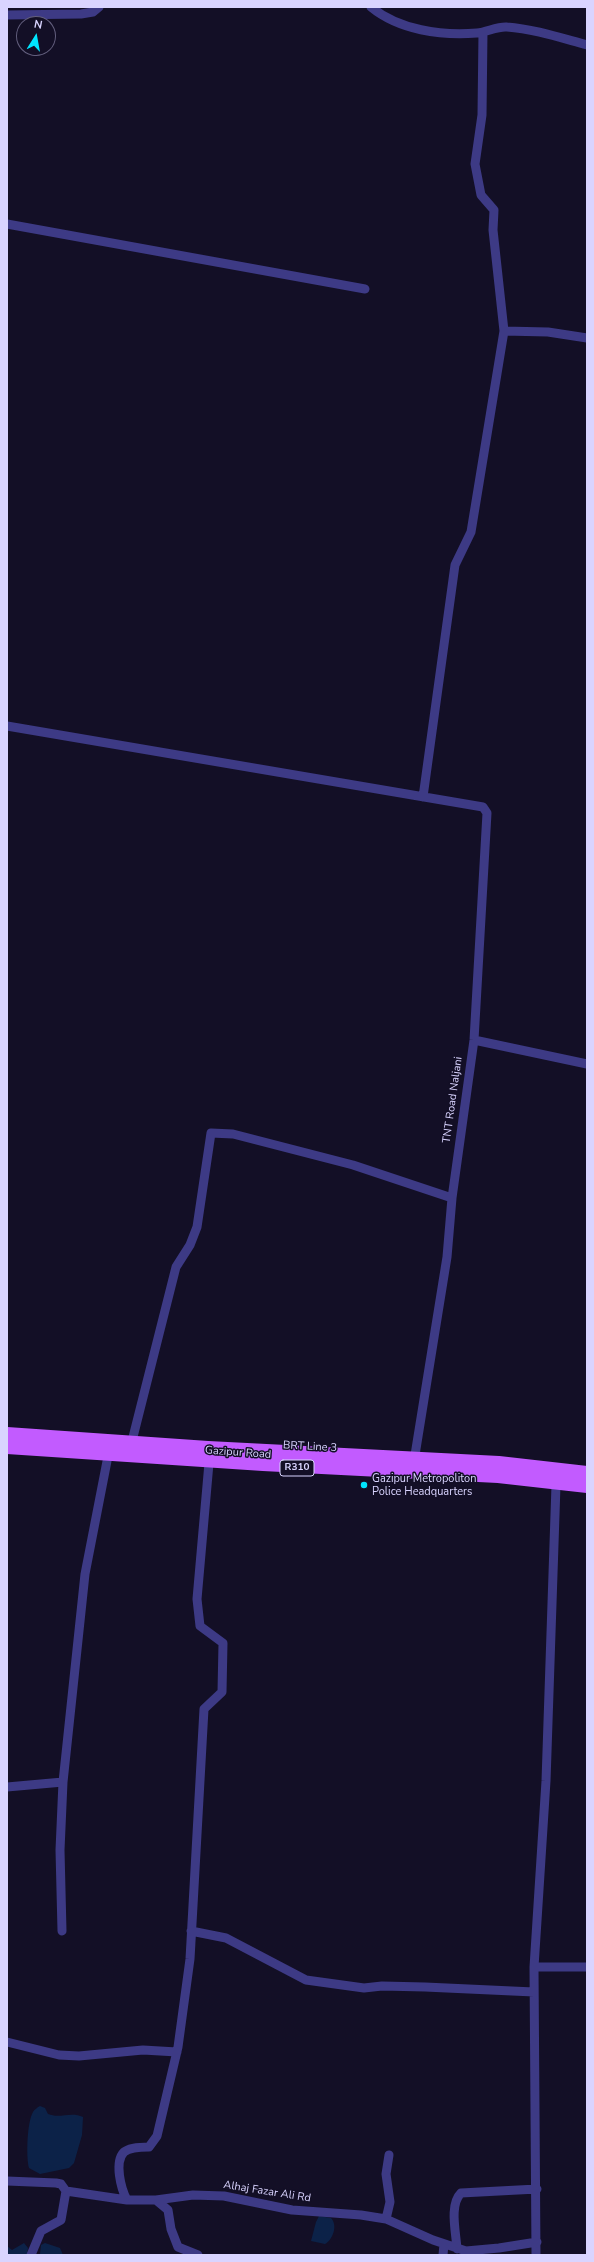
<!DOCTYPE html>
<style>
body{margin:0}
#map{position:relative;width:594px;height:2262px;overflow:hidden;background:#130f26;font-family:"Nunito Sans",sans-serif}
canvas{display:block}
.frame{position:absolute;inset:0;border:8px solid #d9d4ff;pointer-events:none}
.north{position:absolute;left:16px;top:16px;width:40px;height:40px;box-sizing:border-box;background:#130f26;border:1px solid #625e7d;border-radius:50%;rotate:11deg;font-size:11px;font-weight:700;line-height:16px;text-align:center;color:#d9d4ff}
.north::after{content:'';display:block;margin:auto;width:14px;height:18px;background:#00e5ff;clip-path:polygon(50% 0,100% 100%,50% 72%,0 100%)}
</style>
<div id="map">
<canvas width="594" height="2262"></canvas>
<div class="frame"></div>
<div class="north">N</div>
</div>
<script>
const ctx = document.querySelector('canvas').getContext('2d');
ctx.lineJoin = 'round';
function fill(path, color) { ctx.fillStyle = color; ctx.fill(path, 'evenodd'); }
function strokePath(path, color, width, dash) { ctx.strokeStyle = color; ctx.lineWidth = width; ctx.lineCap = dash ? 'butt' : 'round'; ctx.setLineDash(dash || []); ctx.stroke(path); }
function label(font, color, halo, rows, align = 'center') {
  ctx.font = font + ' "Nunito Sans",sans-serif'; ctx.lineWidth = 3; ctx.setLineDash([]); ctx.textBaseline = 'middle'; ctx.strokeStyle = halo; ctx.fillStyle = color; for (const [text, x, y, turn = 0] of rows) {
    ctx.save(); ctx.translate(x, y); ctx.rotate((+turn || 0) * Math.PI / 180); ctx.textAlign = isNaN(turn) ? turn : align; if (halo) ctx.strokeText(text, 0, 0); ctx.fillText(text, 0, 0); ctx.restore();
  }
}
fill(new Path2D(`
 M40,2106L45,2108L48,2114C60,2119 71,2111 83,2117L82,2135L74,2163L69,2168L40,2174L29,2168C26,2157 27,2122 33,2112C34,2110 38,2107 40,2106Z
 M319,2216L331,2218C338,2225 333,2240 325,2244L311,2241L316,2222Z
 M24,2243L28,2248L27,2255H7V2246L12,2250Z
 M45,2243L60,2248L63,2255L40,2254L41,2245Z`), '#0c2248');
strokePath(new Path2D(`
 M371,7C399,30 441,36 477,33C487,32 498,26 507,27C534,29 561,38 587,45
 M7,15L81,14L93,12L99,7
 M7,224L365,289
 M504,331L548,332L587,338
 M7,726L483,807L487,813L474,1040L452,1198L447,1257L415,1455
 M423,797L455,565L471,532L504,331L493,230L494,210L481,195L475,164L482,115L483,32
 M474,1040L587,1064
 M132,1441L176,1267L190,1245L197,1227L211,1133L233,1134L353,1165L452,1198
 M7,1787L63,1782
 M62,1931L60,1850L63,1782L85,1574L108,1456
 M191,1931L226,1938L306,1980L364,1988L382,1986L425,1987L534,1992
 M534,1967H587
 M7,2042L59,2055L79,2056L143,2050L177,2052
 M7,2181L56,2183L61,2184L66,2191
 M127,2200C121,2189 114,2162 124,2152C130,2147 142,2147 149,2147L157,2136L178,2047L190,1959L204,1709L222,1692L223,1643L200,1626L197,1599L209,1463
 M156,2200L168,2210L171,2229L178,2247L198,2255
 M386,2219L390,2202L386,2174L389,2155
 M457,2249C456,2232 449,2205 461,2193L537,2189
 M31,2255L41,2231L61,2220L66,2191L127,2200H156L193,2195L224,2196L292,2210L361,2215L386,2219L433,2240L466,2251L499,2248L537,2242
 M443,2255L444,2244
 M536,2255L534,1967L546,1781L556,1485`), '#3d3a85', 9);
strokePath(new Path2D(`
 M7,1432L208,1446L499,1461L587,1471
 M7,1440L202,1454L498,1469L587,1479
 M7,1449L263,1466L498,1478L587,1488`), '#c25bff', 10);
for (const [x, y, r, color] of [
 [364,1485,4,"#00e5ff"]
]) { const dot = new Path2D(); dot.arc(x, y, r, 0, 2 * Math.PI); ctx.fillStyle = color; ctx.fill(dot); strokePath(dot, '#130f26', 1.5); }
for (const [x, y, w] of [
 [297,1468,34]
]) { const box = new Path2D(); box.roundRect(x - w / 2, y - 8, w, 16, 3); ctx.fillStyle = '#130f26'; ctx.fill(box); strokePath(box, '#d9d4ff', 1); }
label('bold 10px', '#d9d4ff', null, [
 ["R310",297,1468]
]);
label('11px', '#d9d4ff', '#130f26', [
 ["TNT Road Naljani",453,1100,-82],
 ["BRT Line 3",310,1447,3],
 ["Gazipur Road",238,1453,4],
 ["Alhaj Fazar Ali Rd",267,2192,9]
]);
label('11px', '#d9d4ff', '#130f26', [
 ["Gazipur Metropoliton",372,1479],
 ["Police Headquarters",372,1492]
], 'left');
</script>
